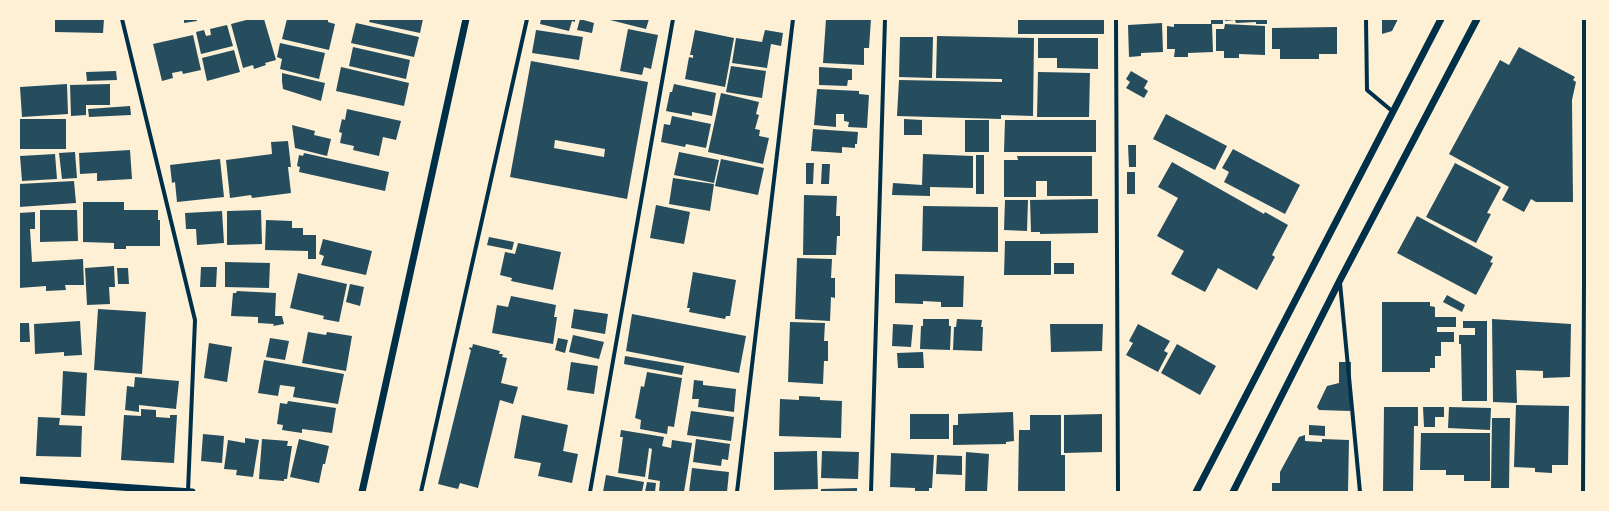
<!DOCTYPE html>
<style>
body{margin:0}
#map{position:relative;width:1609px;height:511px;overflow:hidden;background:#fdf0d5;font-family:Inter,sans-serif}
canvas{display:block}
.frame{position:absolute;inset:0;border:20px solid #fdf0d5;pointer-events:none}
</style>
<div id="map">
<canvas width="1609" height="511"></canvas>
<div class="frame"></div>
</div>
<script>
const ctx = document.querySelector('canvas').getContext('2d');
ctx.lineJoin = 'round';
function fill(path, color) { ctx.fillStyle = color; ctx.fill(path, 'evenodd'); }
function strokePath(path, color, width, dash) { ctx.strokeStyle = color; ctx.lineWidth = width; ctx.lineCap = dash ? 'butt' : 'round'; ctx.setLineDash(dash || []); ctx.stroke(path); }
fill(new Path2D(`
 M55,19H104L103,33L55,32Z
 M184,19H196L197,21L184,23Z
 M250,19H264L276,60L265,63L266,65L254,69L253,65L243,68L231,24Z
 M287,19H324L328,20V22L335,24L329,50L282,39Z
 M370,19H423L420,33L369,22Z
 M541,19H575V22L572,21L569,31L540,24Z
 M580,19L594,23L592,33L577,30Z
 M606,19H649L646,29Z
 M826,19H871L869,48H864V65L823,63Z
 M1018,19H1104V34H1018Z
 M1211,19H1223V24H1211Z
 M1225,19H1267V24H1256V22L1236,23L1235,20L1225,21Z
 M1382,19H1398L1392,31L1382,34Z
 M356,23L419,37L414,57L351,43Z
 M1162,23L1163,52L1141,53V56L1129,57L1128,25Z
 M1174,24H1212L1213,52L1188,53V57H1174L1175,49H1167V26L1174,27Z
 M1225,24L1265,26V55L1239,54V58H1224V51H1216V29H1224Z
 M227,25L233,46L201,54L196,32L204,30L206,36L211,35L210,29Z
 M1337,27V54H1319V59H1280V49H1272V28Z
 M628,29L658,35L651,69L644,67L642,75L620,71Z
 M536,30L583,37L579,60L532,53Z
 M695,30L734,38L725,87L685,79L689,57L693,58V55H690Z
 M765,30L783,33L781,46L771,44L767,68L732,63L736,38L762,42Z
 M193,35L201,70L183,74L182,71L172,73L173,78L162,81L153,44Z
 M937,36L1034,38L1033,116L1001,115V119L897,116L899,80L1002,82V79L936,78Z
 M900,37H933L932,78L899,77Z
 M1038,38H1098V69L1057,68V58H1038Z
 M280,43L325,53L319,79L280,69L282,59L277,57Z
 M353,47L410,60L406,79L349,66Z
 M1519,47L1575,77L1573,80L1576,82L1572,100L1573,202H1536L1531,199L1524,212L1502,200L1509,187L1449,154L1500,60L1509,65Z
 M234,50L240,72L207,81L202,58Z
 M531,61L648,82L627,199L510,177ZM555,140L605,149L604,157L554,148Z
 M731,66L766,71L762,98L726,92Z
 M341,67L409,83L404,106L336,91Z
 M819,67L852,69V80H848L847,86L819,85Z
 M116,71L117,80L87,81L86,72Z
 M1131,71L1148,81L1144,88L1148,91L1144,98L1126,88L1130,82L1126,79Z
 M1038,72L1090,73L1089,117H1037Z
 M282,73L325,83L321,101L283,89L282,81Z
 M67,84L68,114L22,117L20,87Z
 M110,84V105H86V115L71,116L70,85Z
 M674,84L716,93L712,116L692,112V116L666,111L670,92H672Z
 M817,89L859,91V94L869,95L867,128L848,127L849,122L844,121V114H836V127L814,125Z
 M721,93L759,102L756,114L759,115L755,129L760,130L759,136L769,138L763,164L708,152Z
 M130,106L131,115L89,117L88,109Z
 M347,109L401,121L396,140L383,137L379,156L353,150L354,146L340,143L342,133L339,132L342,119L345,120Z
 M1166,114L1227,146L1215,170L1153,139Z
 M672,116L711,124L706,148L686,144L685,147L661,142L664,124L670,125Z
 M19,119H66V149H19Z
 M904,119L922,120V135H904Z
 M965,120H989V152H965Z
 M1005,120H1096V152H1004Z
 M292,125L315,131L314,135L331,139L327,156L295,148Z
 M813,129L858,132L857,144H855V148L842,147V153L811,151Z
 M288,141L291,167H288L291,193L252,198L251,195L230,198L226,160L272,154L271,142Z
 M1128,145H1136V167H1129Z
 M1233,149L1300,185L1285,214L1224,182L1229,172L1222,168Z
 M130,150L132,179L97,181V173L80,174L79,153Z
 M75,152L77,178L62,179L59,153Z
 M679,152L719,160L714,183L674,175Z
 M304,153L389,172L385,191L299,172L300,167L297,166L299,155L303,156Z
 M55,154L57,179L22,181L20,156Z
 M923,154L973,156V188L930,187V196L892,195L893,183L922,185Z
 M976,155H984V194H976Z
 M1017,156H1092V196H1047V181H1036V197H1004V160H1018Z
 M220,159L224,197L177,202L175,182L172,183L170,165Z
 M721,159L764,168L758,195L715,186Z
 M1172,162L1264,214L1265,212L1288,225L1272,255L1275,257L1257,290L1218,268L1205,292L1171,274L1184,251L1157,236L1178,198L1158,187Z
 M806,163H814L813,184H806Z
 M1455,163L1501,187L1487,213L1491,214L1476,243L1426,217Z
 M822,164H830L829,184H821Z
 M1127,172H1135V194H1127Z
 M673,178L714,184L710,211L669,204Z
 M74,181L76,203L19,207V184Z
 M804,195L837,196L836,216H840V236H837L836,255H803Z
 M1098,199V233L1040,234V232H1031L1030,200Z
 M1005,200H1028L1027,231L1004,230Z
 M83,202H124V210H158V220H160V246H126V249H114V243L83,242Z
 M656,205L690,212L684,244L650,238Z
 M923,206L998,207V252L922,251Z
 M40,210H77L78,241L40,242Z
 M261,210L262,244L227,245V211Z
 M222,211L224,243L197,245L196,229H186L185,213Z
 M35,212V229H30L32,262L83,259L84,285H65L66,290L46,291V286L19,288V213Z
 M1417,216L1493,257L1490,262L1493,263L1476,295L1397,253Z
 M266,220L292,221V228H303V235H316V259H308V251L265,250Z
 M489,237L514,242L512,250L487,245Z
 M323,239L372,251L366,275L321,265L324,256L319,254Z
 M1005,241H1051V275H1004Z
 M518,243L561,252L553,290L511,281L512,278L500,275L505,252L515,254Z
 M797,258L832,259L831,278H835V298L831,297L830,321L795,319Z
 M225,262L270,263L269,288L225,287Z
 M1054,263H1074V274H1054Z
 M114,266L115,287H109L110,304L87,305L85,268Z
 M201,267H217L216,287H200Z
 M117,268H128L129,284H118Z
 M693,272L736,280L730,316H726L725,319L689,312L690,308H687Z
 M298,273L347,284L339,322L323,319L324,316L290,308Z
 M895,274L964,276L963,307H941V302L923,301V304L895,303Z
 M350,284L364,287L360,306L346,302Z
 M237,291L276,293L275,316H282L284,324L273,326L274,324L258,323V317L231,316L233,293H236Z
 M1447,295L1465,305L1462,312L1443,302Z
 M511,296L556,305L554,317H557L553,344L492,333L497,305L508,307Z
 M1382,302H1430V306L1435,307V317H1456V327H1437V332H1454V342H1441V356H1435V368H1430V372H1382Z
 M98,309L146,312L142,374L94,370Z
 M574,309L608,314L605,334L571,328Z
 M632,314L746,336L739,373L626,351Z
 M923,319H949V326H951L950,350L920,349L921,326H923Z
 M957,319L982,320L981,327H983L982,351L953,350L954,327H956Z
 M1492,319L1571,324L1570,377L1543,378V371L1516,370L1517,403L1493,402Z
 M80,321L82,355L64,356V352L35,354L34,324Z
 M1463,321H1487V401H1462L1461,344H1475H1459V335H1475V328H1463Z
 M790,322L825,323L824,341H828V361H824L823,384L788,382Z
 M19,323H29L30,342H19Z
 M893,324L913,325L911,347L892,346Z
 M1050,324H1103L1102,351L1051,352Z
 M1138,324L1170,341L1164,351L1168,353L1158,372L1126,355L1133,343L1129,341Z
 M308,332L326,335L327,332L352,336L346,371L302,363Z
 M573,335L604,342L599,359L569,352Z
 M270,338L289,341L285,360L266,357Z
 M558,338L568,340L565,353L555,350Z
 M209,343L232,347L227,382L204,378Z
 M473,344L500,351L499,354H503L502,357L507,358L501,383L518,387L513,404L500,400L478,488L460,483L458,489L438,484L471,350L469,349L470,347L472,348Z
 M1177,344L1216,366L1200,395L1161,373Z
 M923,352L924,368H898L897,353Z
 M625,356L684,366L682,375L624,364Z
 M264,360L344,374L338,404L293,397L295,387L280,385L278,396L258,393Z
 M571,362L598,366L594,394L567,390Z
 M1339,362H1351L1350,411L1319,410L1317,407L1327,386L1339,383Z
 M63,371L87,373L85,416L61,415Z
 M647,372L682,378L674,427L668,426L667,434L640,429L641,420L635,418L641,386L644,387Z
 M135,377L179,381L176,409L139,405V412L125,410L127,386L134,387Z
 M694,380L703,381V385L736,389L734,412L698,407L699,399H692Z
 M799,396L820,397V400L842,401L841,438L779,436L780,399L799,400Z
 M288,401L336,408L332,433L302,429V433L282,430L283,425L277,424L280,403L287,404Z
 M1516,405L1569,406L1568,465H1552V473L1535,472V468L1514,467Z
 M1384,407H1418V426H1414L1413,492H1383Z
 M1423,407H1444V417H1435V427H1424Z
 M1449,407L1491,408L1490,430L1448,428Z
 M141,409L156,410V417L170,418V415H177L174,463L121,460L124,415L141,416Z
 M691,411L734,417L731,441L687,435Z
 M1013,412L1014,441L1006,442V444L953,445V425H958V414Z
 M910,414H949V439H910Z
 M1102,414V452L1064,453V415Z
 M522,415L568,425L563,451L578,454L572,483L538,476L541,463L514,458Z
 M1030,415H1061V455H1065V492H1018L1019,430H1030Z
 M38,417L60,418L59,425L82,426L81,457L36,456Z
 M1492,418H1510L1509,488H1491Z
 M1309,425L1325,426V436L1309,435Z
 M621,430L664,437L662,446L671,448L672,440L692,443L684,492H659L660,481L648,479L652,449L649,448L645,477L618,473L623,437H620Z
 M1421,433H1490V481H1464V475H1446V470H1420Z
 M203,434L224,436L222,463L201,461Z
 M1305,435V441L1322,442V439L1349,440L1348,492H1272V483H1280V472L1299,437Z
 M245,438L259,440L253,477L236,475L237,470L224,469L228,440L245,443Z
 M262,439L288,441L287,446H292L287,479H284V481L259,479Z
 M299,439L329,446L325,464H323L319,483L290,477Z
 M696,439L730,444L728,460L722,459L721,466L693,462Z
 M817,451L818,489L774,490V452Z
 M822,451L859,452L858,479L821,478Z
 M966,452L989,454L987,492H965Z
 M891,453L934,455L932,488H929V492H915V488L890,487Z
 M937,455L962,456V475L936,474Z
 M692,468L729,472L727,492H689Z
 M606,475L644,482L642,492H603Z
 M647,482L656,483L655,492H645Z
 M857,488V492H821V489Z`), '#264d5e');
strokePath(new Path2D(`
 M122,19L195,320L188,491
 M1116,19L1118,492
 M1366,19L1367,90L1392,111
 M1340,283L1360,492
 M421,492L527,19
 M590,492L673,19
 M737,492L793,19
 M871,492L885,19
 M1583,492L1584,285V19`), '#003049', 4);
strokePath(new Path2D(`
 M19,480L192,492
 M362,492L466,19
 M1196,492L1441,19
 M1233,492L1340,280L1477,19`), '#003049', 7);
</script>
